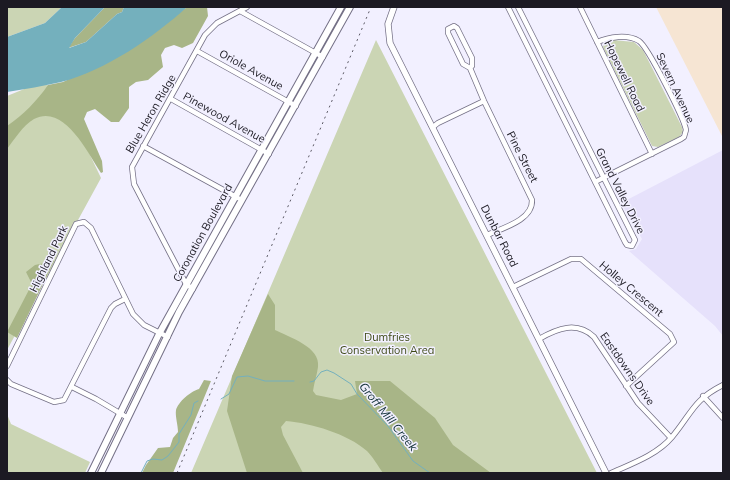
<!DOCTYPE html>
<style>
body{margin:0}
#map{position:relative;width:730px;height:480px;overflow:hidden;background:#f2f0ff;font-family:Mulish,sans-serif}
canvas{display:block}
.frame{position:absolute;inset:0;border:8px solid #1c1a23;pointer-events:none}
</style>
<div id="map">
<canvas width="730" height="480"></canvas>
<div class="frame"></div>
</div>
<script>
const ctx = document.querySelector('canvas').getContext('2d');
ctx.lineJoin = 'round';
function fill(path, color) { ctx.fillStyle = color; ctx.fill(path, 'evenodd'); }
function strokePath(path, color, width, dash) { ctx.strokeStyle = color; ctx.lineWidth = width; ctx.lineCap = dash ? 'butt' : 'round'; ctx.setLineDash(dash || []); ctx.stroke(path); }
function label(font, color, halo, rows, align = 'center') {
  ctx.font = font + ' Mulish,sans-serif'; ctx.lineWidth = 3; ctx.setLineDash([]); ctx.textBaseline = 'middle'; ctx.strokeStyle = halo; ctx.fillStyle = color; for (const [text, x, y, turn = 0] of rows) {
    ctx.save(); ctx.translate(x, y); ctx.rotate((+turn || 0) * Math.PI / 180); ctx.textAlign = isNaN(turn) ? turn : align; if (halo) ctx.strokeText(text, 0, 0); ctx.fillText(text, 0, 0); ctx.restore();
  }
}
fill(new Path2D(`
 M656,7H723V138Z`), '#f6e5d3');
fill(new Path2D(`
 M723,150V336L715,326L629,251L636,249L642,239L621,203Z`), '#e6e1fb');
fill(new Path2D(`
 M7,7H62L45,23L7,37Z
 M376,40L597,473H191Z
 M613,40L634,42L643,50L682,127L683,132L679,137L658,147L652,146L603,47L605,42Z
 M39,83L58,88L101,178L7,350V96Z
 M7,414L11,424L90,462L85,473H7Z`), '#cbd5b4');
fill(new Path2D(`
 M105,7H124L122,12L117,14L86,42L68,48L75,38Z
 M187,7H207L208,16L193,43L182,48L174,45L165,48L161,55L163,67L148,80L136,82L129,87V108L119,122H111L95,109L87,112L84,119L102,161L103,172L101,173C88,153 64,103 34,119C23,125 14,140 7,149V126C23,115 37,101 48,85L63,82L129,50Z
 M54,261L17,338L7,332L32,284L26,272L35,265Z
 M268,294L275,305V330C289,337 321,347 318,367C317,375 314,383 313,391L316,395L341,400L357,394L355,381H390L435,418L453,445L491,473H383C378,466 373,457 367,451C348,434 311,423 286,421L281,427L283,435L303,473H247L227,411L232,376Z
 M204,380L211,381L173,473H142L146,465L158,448L170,447L173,438L178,432C178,425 175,416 176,410C178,402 191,391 199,389Z`), '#a8b587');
fill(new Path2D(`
 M62,7H105L75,38L69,48L86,42L117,14L122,12L124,7H187C154,37 105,71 61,82C44,86 25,89 7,92V37L45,23Z`), '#74b0bd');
strokePath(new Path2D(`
 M310,382L314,381L321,372L327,370L334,373L351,384L357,394L388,426L413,461L430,473
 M221,399L229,394L237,377L248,376L265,381H294
 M141,473L147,461L153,459L162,460L168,456L179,442V434L191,415L194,403L198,401`), '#74b0bd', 1);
const minor = new Path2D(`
 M508,7L625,242L627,245L632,246L635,240L518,7
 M580,7L652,154
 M240,11L323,57
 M454,26L457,28L472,58V66L470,68L463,64L448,33V29Z
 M197,51L296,106
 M470,68L484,101L532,200C533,220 503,228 487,235
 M171,99L269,154
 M433,127L438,123L484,101
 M143,146L238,198
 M595,182L681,139L684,137L686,130C684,118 648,47 639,41C627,34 609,37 597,42
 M513,287L571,259H581L670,334L674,342L626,386
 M193,289L186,284L134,184L132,167L205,35L217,23L247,7
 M539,339C558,328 577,321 594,337L638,403L671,438
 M7,366L76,224L84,222L91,228L133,314L144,325L168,337
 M7,380L11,384L54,402L64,400L111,308L115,304L125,299
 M72,387L96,399L128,418
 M703,396L723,418
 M611,473C631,464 657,455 672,437C692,413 693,400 723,385`);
const tertiary = new Path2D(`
 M394,7L388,24L390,43L606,473`);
const secondary = new Path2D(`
 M91,473L159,334L341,7
 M101,473L179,312L350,7`);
strokePath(minor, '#747086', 6);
strokePath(tertiary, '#747086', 7);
strokePath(secondary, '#747086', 8);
strokePath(minor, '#fff', 4.5);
strokePath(tertiary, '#fff', 5.5);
strokePath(secondary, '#fff', 6);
strokePath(new Path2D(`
 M177,473L371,7`), '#5c5a65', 1, [2, 4]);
label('11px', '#1c1a23', '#f2f0ff', [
 ["Oriole Avenue",251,70,29],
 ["Hopewell Road",624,76,64],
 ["Severn Avenue",675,88,65],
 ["Blue Heron Ridge",151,114,-60],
 ["Pinewood Avenue",224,118,29],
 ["Pine Street",522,157,63],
 ["Grand Valley Drive",620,191,63],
 ["Coronation Boulevard",203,233,-61],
 ["Dunbar Road",499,236,63],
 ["Highland Park",49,259,-64],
 ["Holley Crescent",631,289,40],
 ["Eastdowns Drive",627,369,55]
]);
label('11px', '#3d4915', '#f2f0ff', [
 ["Dumfries",387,338],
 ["Conservation Area",387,351]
]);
label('italic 12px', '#133138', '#f2f0ff', [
 ["Groff Mill Creek",388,417,51]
]);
</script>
